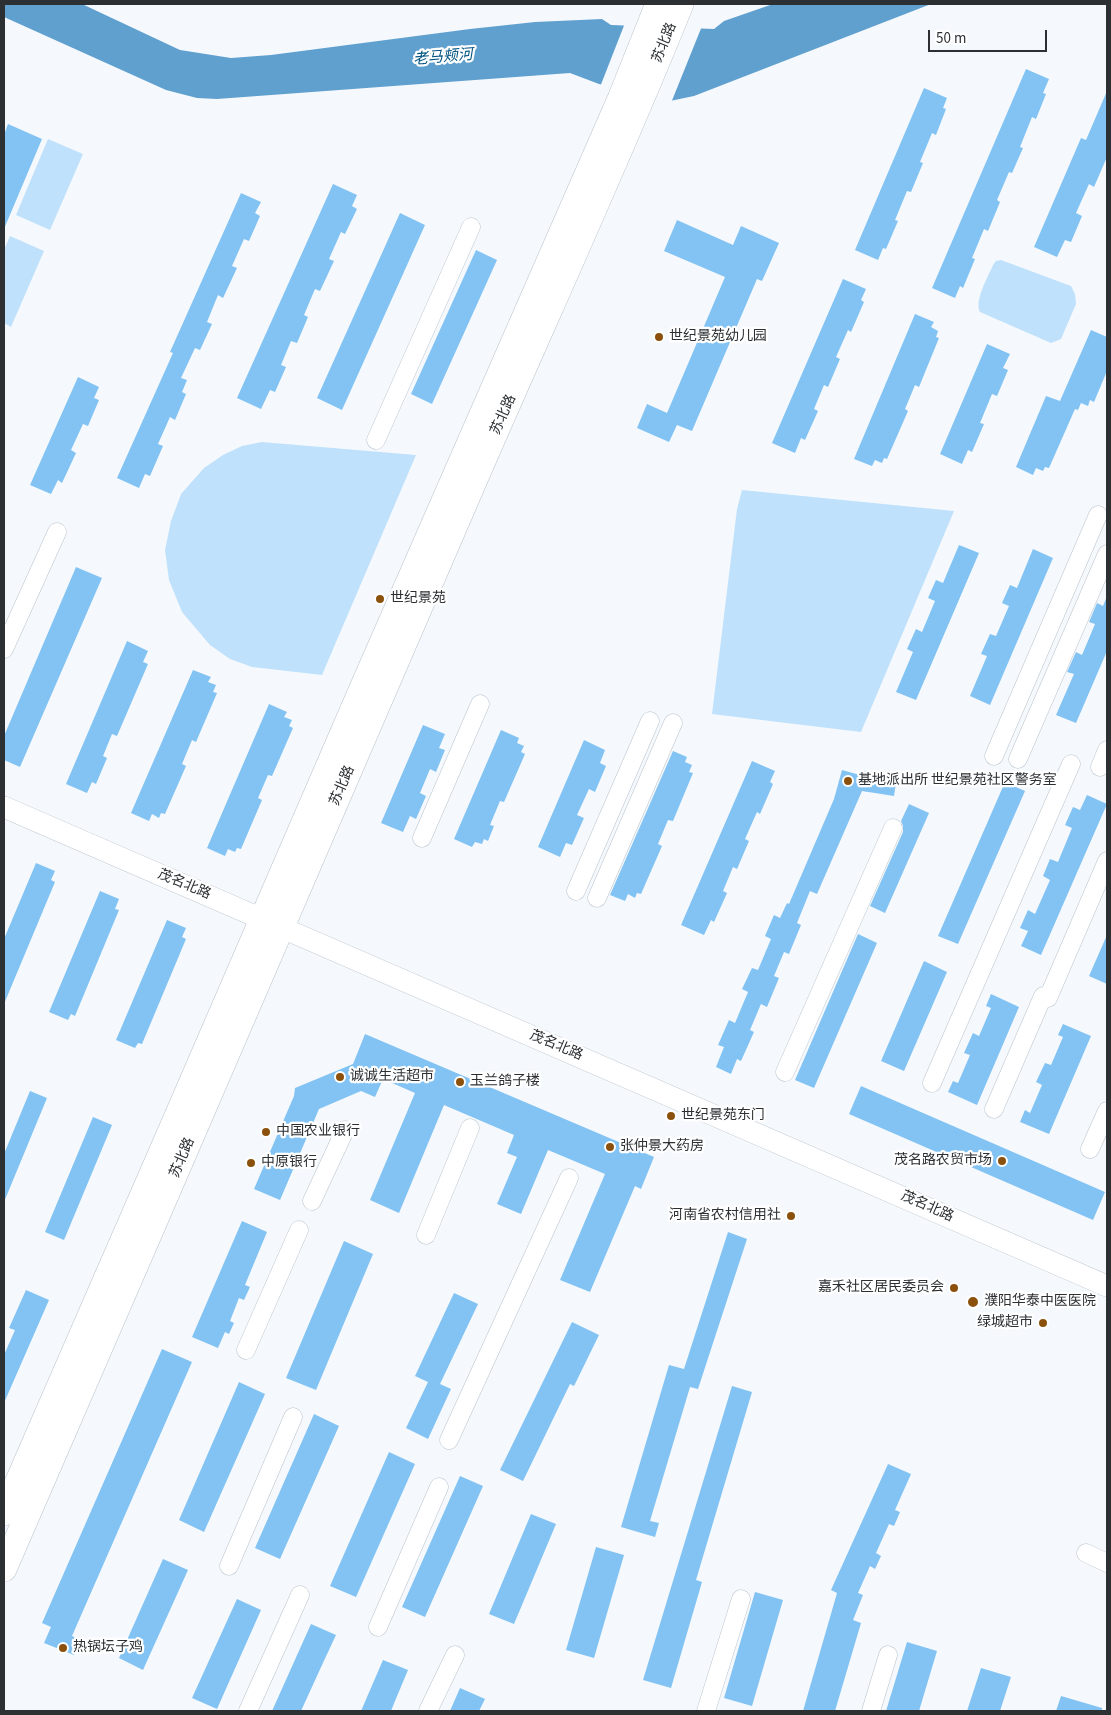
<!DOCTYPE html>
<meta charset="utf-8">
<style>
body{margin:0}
#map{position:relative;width:1111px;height:1715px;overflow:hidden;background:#f5f9fd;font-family:"Source Sans 3",sans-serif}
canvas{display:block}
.frame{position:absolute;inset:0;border:5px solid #2c3033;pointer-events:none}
.scale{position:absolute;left:928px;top:30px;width:119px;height:22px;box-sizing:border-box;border:2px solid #2c3033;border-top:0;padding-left:6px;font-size:15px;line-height:18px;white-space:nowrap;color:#2c3033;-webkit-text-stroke:4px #fff;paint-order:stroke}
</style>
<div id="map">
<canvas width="1111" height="1715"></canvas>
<div class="frame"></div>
<div class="scale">50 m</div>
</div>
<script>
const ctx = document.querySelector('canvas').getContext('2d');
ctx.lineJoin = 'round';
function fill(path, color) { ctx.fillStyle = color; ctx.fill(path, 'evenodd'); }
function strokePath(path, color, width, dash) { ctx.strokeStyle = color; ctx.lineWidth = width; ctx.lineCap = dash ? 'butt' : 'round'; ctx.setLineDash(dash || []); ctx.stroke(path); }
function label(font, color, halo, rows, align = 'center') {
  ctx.font = font + ' "Source Sans 3","Noto Sans SC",sans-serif'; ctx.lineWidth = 4.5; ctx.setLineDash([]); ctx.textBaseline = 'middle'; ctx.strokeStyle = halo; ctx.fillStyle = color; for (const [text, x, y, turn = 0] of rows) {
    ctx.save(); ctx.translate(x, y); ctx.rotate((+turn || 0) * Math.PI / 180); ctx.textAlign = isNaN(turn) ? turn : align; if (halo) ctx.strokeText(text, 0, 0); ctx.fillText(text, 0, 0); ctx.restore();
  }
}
fill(new Path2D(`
 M48,139L83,154L50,230L16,215Z
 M10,236L44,251L11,327L4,323V250Z
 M1001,260L1071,286L1075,294L1076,304L1061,339L1051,343L980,312C974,301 988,277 993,265L996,261Z
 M262,442L416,455L322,675L252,667L230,659L210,645L182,612L169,580L165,550L171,521L181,494L204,468L223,455L242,446Z
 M742,490L954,511L861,732L712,714L737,509Z`), '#c0e1fb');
fill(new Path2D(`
 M4,4H82L180,50L231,58L271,55L470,29L535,22L602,19L611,25L714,29L724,21L773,4H931L694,96L670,101L599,84L570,73L217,99L197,98L166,90L4,17Z`), '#60a0cf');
fill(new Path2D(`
 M625,23L702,26L671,103L600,87Z`), '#f5f9fd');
fill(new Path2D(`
 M1026,69L1049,79L1043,93L1046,94L1036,119L1032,117L1020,147L1023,148L1012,173L1009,172L997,200L1000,202L988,231L984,229L972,258L975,259L963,288L960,286L955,298L932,288Z
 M924,88L947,98L943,108L946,109L936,135L932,133L920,162L923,163L911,192L907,191L895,220L898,221L886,249L883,248L878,260L855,250Z
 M1107,91V157L1094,187L1089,184L1076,213L1082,216L1071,242L1065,240L1057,257L1034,247L1081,138L1086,140Z
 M8,124L42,139L4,229V135Z
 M333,184L357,195L352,206L357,209L345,234L341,232L329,259L334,261L320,291L315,289L304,315L308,317L297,343L291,341L281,365L286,367L275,392L270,390L261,409L237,398Z
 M241,193L261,202L255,213L260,216L249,241L244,239L232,266L237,268L223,298L218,295L207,322L212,324L200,350L195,348L181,378L187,380L182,392L186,394L175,420L170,417L158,444L163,446L150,476L145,474L139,488L117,478L173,353L170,352Z
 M400,213L425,225L342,410L317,398Z
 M677,220L733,245L741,226L779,243L762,281L757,279L692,431L677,425L669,442L637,428L647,404L667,413L725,277L664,251Z
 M476,250L497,260L432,404L411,394Z
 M843,279L866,289L861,300L864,302L851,332L848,330L836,357L840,359L828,387L824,385L814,409L818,411L805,440L801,438L795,453L772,443Z
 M915,314L934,322L931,327L938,331L936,337L939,338L919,387L915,385L905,409L908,411L887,459L884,458L882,463L875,460L872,466L854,459Z
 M1091,330L1107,337V371L1094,402L1090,400L1088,406L1081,403L1078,410L1075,409L1049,468L1045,467L1043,471L1036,468L1033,475L1016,467L1046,396L1060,401Z
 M987,344L1010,354L1003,368L1008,370L997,396L992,394L980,423L984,424L972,452L968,450L962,464L940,454Z
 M78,377L99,387L94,398L99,400L88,426L83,424L71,450L76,453L62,483L58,480L51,494L30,485Z
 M959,545L979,553L916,700L896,692L913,652L907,649L916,629L922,632L935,601L928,598L936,580L943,583Z
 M1033,549L1053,558L990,705L970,696L987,656L981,654L990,634L996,636L1009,606L1002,603L1010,585L1017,588Z
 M76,567L102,578L20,767L4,760V736Z
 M1107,596V651L1076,723L1056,715L1074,674L1067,672L1076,652L1082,655L1095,624L1089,622L1097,603L1103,606Z
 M127,641L148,651L143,662L148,664L117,736L112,734L103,756L107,758L96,784L92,782L87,793L66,784Z
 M193,670L211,677L208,682L216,685L213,692L217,693L196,742L192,740L182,764L186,766L165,814L161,813L159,818L152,814L149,821L131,813Z
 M269,704L287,712L284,717L292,720L289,726L293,728L272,776L268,775L258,798L262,800L241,849L237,848L235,852L228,849L225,856L207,848Z
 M423,725L445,734L439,748L445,750L436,772L430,769L420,793L426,796L416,819L410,816L403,832L381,823Z
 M501,730L519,738L517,743L524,746L521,752L525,754L504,802L500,801L490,825L494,826L488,841L484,839L482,844L475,842L472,847L454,839Z
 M584,740L605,750L600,763L606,766L595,792L589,789L577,815L584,818L572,845L566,843L560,857L538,847Z
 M673,751L687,757L685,762L692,765L689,772L693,773L673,821L668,820L658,844L662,846L641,894L637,893L635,898L628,894L625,901L610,895Z
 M752,761L775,771L770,782L773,784L760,814L757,812L745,839L749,841L737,869L733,867L723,891L727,893L714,922L711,920L704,935L681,925Z
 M842,770L860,775V770L897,776L894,796L862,791L817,894L810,891L797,923L801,925L789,954L784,952L774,976L779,978L767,1007L761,1004L750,1030L754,1032L741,1061L737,1059L731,1074L716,1067L724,1047L718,1045L729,1020L735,1023L748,992L742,989L752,968L758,970L771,939L765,936L774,915L780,918L787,903L789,904L834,799Z
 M1005,782L1025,791L958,944L938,936Z
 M1087,795L1107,804L1041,955L1021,946L1028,931L1020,928L1028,910L1035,914L1050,880L1043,876L1050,859L1058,862L1072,828L1065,825L1073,807L1080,810Z
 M909,804L929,813L885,913L870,906L903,832V826L901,821Z
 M36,863L55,871L51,880L55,882L4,1004V939Z
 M100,891L119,899L115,909L119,910L75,1016L71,1014L68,1020L49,1012Z
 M167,920L186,928L182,937L186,939L142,1044L138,1043L135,1048L116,1040Z
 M858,934L877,943L814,1088L795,1080Z
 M1107,935V984L1089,976Z
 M924,961L947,972L904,1071L881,1061Z
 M991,994L1019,1007L977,1105L948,1092L953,1081L958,1083L970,1055L964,1053L973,1033L979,1036L991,1008L986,1006Z
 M1063,1024L1091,1036L1049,1134L1020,1122L1025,1110L1030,1113L1042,1085L1036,1082L1045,1063L1051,1065L1063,1037L1058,1035Z
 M365,1034L654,1157L641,1189L635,1186L590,1292L560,1280L605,1174L548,1150L521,1214L497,1204L517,1157L507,1153L514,1135L444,1105L399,1213L370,1200L415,1093L383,1079L375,1097L361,1091L319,1109L280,1200L254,1189L294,1096L295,1088L353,1064Z
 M861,1086L1105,1192L1093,1220L849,1114Z
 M30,1091L47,1098L4,1202V1154Z
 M93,1117L112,1125L64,1240L45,1232Z
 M242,1221L267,1232L245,1285L250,1287L244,1300L239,1298L230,1321L234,1323L229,1334L225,1332L218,1348L192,1337Z
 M728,1232L747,1239L698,1389L690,1387L650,1521L659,1523L655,1537L621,1527L669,1365L684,1369Z
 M344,1241L373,1254L316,1390L286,1378Z
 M26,1290L49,1300L4,1403V1355L15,1330L9,1328Z
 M454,1293L478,1304L440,1384L451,1389L428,1439L406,1428L428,1382L415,1376Z
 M572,1322L599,1335L574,1386L570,1384L523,1481L500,1470Z
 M162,1349L192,1362L72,1636L81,1640L74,1655L44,1643L51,1627L42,1623Z
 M239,1382L265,1394L204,1532L179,1520Z
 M732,1386L752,1392L696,1580L702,1582L671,1688L643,1680Z
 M314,1414L339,1426L280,1559L255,1548Z
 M389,1452L415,1464L356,1597L330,1586Z
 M888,1464L911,1474L895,1510L900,1512L894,1526L889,1524L876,1553L881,1556L875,1569L870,1566L858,1593L863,1595L853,1620L861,1623L835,1711H803L837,1593L831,1590Z
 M460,1476L483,1486L425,1617L402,1607Z
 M531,1514L556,1524L514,1624L489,1614Z
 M596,1547L624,1555L594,1658L566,1650Z
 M163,1559L188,1570L143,1670L119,1658Z
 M755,1592L783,1600L752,1706L724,1698Z
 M237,1599L261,1610L217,1709L192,1698Z
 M311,1624L336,1635L322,1665L301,1711H272Z
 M907,1642L937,1651L919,1711H886Z
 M383,1660L408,1670L395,1701L391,1711H361Z
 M981,1668L1011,1677L1000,1711H967Z
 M460,1688L485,1699L479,1711H450Z
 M1061,1696L1102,1708V1711H1056Z`), '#82c3f3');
const minor = new Path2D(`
 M376,440L471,227
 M4,649L57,532
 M994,756L1098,515
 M1018,759L1107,554
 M1100,767L1107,750
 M422,838L480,704
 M576,891L650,721
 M597,898L673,723
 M1048,998L1107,861
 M785,1072L893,828
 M932,1083L1071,764
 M994,1109L1043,996
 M1090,1149L1107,1111
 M312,1201L345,1130
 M426,1235L470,1128
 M246,1350L299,1230
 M449,1440L569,1178
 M1086,1553L1107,1563
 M229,1566L293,1417
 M378,1627L439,1487
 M248,1711L300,1595
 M428,1711L455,1655
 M706,1711L741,1599
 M871,1711L888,1655`);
const tertiary = new Path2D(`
 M4,807L1107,1286`);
const secondary = new Path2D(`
 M4,1513L174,1123L363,686L620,99L658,4
 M4,1569C160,1210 315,851 470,491C540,329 615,168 681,4`);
strokePath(minor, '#b7c2cb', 19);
strokePath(tertiary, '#b7c2cb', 22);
strokePath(secondary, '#b7c2cb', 26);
strokePath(minor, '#fff', 18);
strokePath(tertiary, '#fff', 21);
strokePath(secondary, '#fff', 25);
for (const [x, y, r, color] of [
 [659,337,5,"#8b500c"],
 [380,599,5,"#8b500c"],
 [848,781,5,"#8b500c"],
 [340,1077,5,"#8b500c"],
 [460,1082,5,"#8b500c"],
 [671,1116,5,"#8b500c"],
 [266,1132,5,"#8b500c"],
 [610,1147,5,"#8b500c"],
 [1002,1161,5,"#8b500c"],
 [251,1163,5,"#8b500c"],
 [791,1216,5,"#8b500c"],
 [954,1288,5,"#8b500c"],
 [973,1302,6,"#8b500c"],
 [1043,1323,5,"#8b500c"],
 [63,1648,5,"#8b500c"]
]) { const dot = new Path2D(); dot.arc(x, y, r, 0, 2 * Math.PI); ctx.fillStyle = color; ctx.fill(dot); strokePath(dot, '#fff', 2); }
label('14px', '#2c3033', '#fff', [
 ["苏北路",665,43,-68],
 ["苏北路",504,415,-66],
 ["苏北路",343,786,-67],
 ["茂名北路",184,885,23],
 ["茂名北路",556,1046,23],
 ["苏北路",183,1158,-67],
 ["茂名北路",927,1207,24]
]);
label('14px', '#2c3033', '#fff', [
 ["世纪景苑幼儿园",669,337],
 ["世纪景苑",390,599],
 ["基地派出所 世纪景苑社区警务室",858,781],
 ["诚诚生活超市",350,1077],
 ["玉兰鸽子楼",470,1082],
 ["世纪景苑东门",681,1116],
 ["中国农业银行",276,1132],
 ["张仲景大药房",620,1147],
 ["茂名路农贸市场",992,1161,"right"],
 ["中原银行",261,1163],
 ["河南省农村信用社",781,1216,"right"],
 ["嘉禾社区居民委员会",944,1288,"right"],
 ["濮阳华泰中医医院",984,1302],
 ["绿城超市",1033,1323,"right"],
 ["热锅坛子鸡",73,1648]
], 'left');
label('italic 15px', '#015481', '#fff', [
 ["老马颊河",443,58,-5]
]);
</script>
